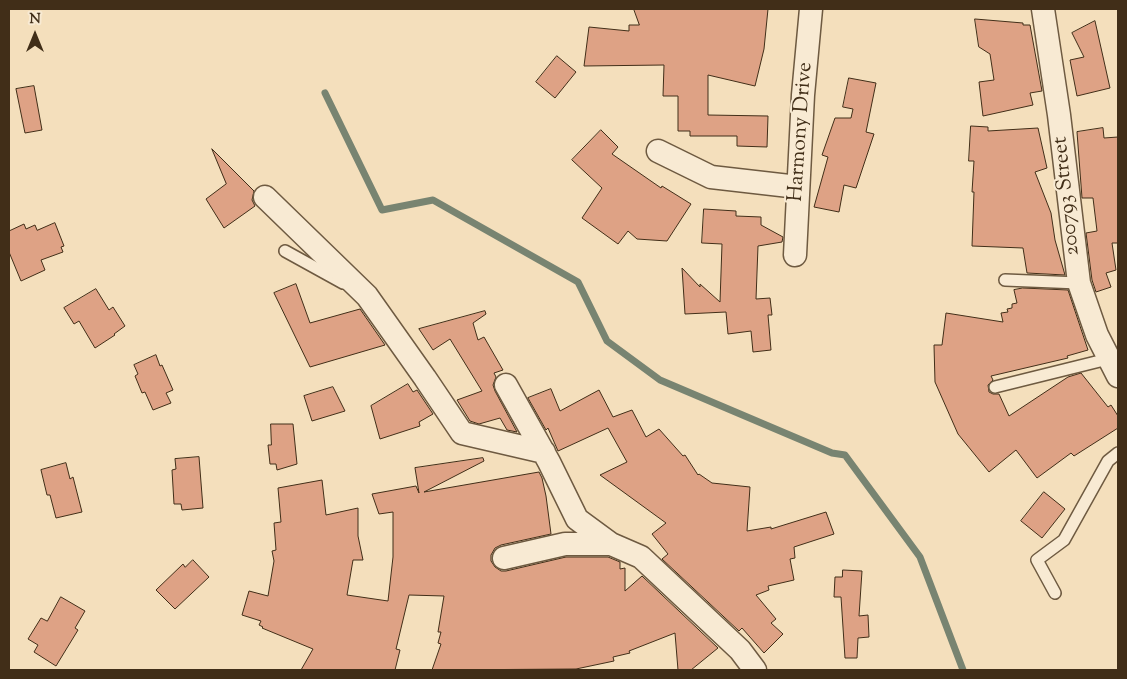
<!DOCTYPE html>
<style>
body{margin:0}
#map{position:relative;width:1127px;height:679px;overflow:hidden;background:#f4dfbc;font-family:"Sorts Mill Goudy",serif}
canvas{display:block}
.frame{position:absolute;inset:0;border:10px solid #412e18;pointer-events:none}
.north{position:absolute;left:10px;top:10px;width:50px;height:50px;-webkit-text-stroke:4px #f8ead3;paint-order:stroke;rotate:0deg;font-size:14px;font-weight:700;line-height:20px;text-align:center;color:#412e18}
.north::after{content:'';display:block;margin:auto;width:18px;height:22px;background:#412e18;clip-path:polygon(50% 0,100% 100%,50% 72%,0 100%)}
</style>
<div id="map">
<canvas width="1127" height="679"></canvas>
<div class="frame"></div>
<div class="north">N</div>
</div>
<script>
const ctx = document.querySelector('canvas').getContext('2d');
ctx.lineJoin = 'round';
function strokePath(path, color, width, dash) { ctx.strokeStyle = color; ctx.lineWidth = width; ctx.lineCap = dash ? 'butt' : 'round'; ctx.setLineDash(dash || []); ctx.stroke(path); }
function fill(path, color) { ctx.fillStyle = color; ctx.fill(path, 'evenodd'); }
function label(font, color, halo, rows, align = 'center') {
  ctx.font = font + ' "Sorts Mill Goudy",serif'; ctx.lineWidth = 4; ctx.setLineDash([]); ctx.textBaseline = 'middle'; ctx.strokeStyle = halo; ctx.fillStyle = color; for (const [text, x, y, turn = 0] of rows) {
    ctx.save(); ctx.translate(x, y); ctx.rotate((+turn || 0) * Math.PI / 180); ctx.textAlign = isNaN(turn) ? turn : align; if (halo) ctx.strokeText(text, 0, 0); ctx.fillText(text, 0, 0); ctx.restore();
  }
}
strokePath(new Path2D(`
 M325,93L382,210L433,200L578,282L607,341L660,380L832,453L845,455L920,557L963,670`), '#788471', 7);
const building = new Path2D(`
 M634,9H768L764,49L755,86L708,75V115L768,116L767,147L737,146V136H690V131H678V96H663L664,65L584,66L589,27L629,31V25H639Z
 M975,19L1023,23V25H1030L1042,91L1030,93L1033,105L983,116L979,82L994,80L990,54L979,47Z
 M1095,21L1110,88L1077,96L1070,60L1084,57L1072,33Z
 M557,56L576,72L555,98L536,82Z
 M849,78L876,83L866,132L874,134L856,188L844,185L839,212L814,207L828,157L822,155L835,118H851L853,109L843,107Z
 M34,86L42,130L25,133L16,89Z
 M971,126L988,127V131L1038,128L1047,168L1035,172L1051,213L1055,240L1065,275L1027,273L1023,248L972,246L974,192H972L974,161H969Z
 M1103,128L1104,138L1118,137V243H1112L1116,270L1106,273L1111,287L1096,292L1092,280L1086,233L1097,231L1093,198H1082L1077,132Z
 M601,130L618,147L612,154L661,188L662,186L691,204L667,241L637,239L628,231L618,244L582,218L602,188L572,160Z
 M212,149L254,191L252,200L255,206L224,228L206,199L226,184Z
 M704,209L736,211V216L761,217V225L783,237L782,242L758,246L756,299L770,298L772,315H768L771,350L753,352L751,331L728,334L726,312L685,314L682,268L700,287V284L720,302L722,244L702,243Z
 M55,223L64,246L61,247L63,252L41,260L45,270L21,281L9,252V231L24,224L26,229L35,225L37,230Z
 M296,284L310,323L360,309L385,345L310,367L274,293Z
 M1023,288L1068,290L1088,350L1067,356L1068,358L991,376L993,380L988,385L989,392L993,394H999L1009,416L1068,377L1081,373L1108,407L1111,405L1118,416V428L1074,456L1071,453L1037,478L1016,450L989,472L958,434L935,382L934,345H942L946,313L1003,322L1001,313L1008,312L1007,309L1012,308V304L1017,303L1014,290Z
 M96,289L109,310L113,307L125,326L114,334L115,335L95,348L79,321L74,324L64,308Z
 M485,311L486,314L473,323L478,340L484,337L503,370L494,373L496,377L493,385L495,391L517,432L507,430L500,418L479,424L470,421L457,400L482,391L450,339L433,350L419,329Z
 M156,355L160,366L162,365L173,390L166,393L171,403L153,410L145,392L142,393L135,376L138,374L134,365Z
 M408,384L413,392L417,390L433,414L419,422L420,426L380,439L371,406Z
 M333,387L345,411L312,421L304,396Z
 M551,389L560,411L599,390L613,417L632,410L646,437L659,429L683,456L685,455L698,475L699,474L712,483L750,487L747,531L771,527V529L826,512L834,534L794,547L795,558L790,559L794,580L768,586L769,590L756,595L776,619L771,623L783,634L764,653L742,628L739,631L662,559L668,554L652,534L666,523L600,475L627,462L608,428L558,451L548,428L546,430L528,398Z
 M271,424H293L297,464L277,470L276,464H270L268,445H271Z
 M199,457L203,508L182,510L181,504H174L172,470L176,469L175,459Z
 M483,458L484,461L424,492L539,472L542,478L546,496L551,534L501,545L495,548L491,555V561L495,567L501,571H506L566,557H608L620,562V569L625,568V591L642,576L718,648L691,670H678L675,633L629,651L630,653L613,657L614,661L576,669L432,670L441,644L438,643L441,632H438L444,596L409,595L396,649L400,650L395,670H301L313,649L262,628L263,627L259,625L261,621L242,615L249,591L268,596L274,561L272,551L276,550L274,523L281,522L278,488L322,480L326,515L358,508V536L363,560H353L347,595L388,601L393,557V512L379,514L372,494L416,486L419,493L415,468Z
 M66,463L70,479L73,477L82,512L56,518L50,495H47L41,470Z
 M1044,492L1065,509L1042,538L1021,521Z
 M193,560L209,577L175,609L156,590L183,564L185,567Z
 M843,570L862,571L859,616L868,615L869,637L858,638L857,658H845L841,597H834L835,577H842Z
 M61,597L85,611L75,628L78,630L56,666L34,652L38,645L28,639L41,618L47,621Z`);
fill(building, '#dea285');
strokePath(building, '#412e18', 1);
const service = new Path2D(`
 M285,251L343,283
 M1005,280L1079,283
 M995,387L1108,359
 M1055,593L1037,560L1064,540L1108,461L1118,453`);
const minor = new Path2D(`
 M1043,9L1059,115L1079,283L1097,335L1118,376
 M658,151L711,177L798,187
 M265,197L367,296L425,378L462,433L544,452
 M795,255L803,95L811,9
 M506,385L549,462L577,519L611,544
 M504,558L565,544H611L641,557L740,650L755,670`);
strokePath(service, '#6e5a41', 14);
strokePath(minor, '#6e5a41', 25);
strokePath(service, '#f8ead3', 11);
strokePath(minor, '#f8ead3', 22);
label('21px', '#412e18', '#f8ead3', [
 ["Harmony Drive",802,132,-86],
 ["200793 Street",1068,196,-96]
]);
</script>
